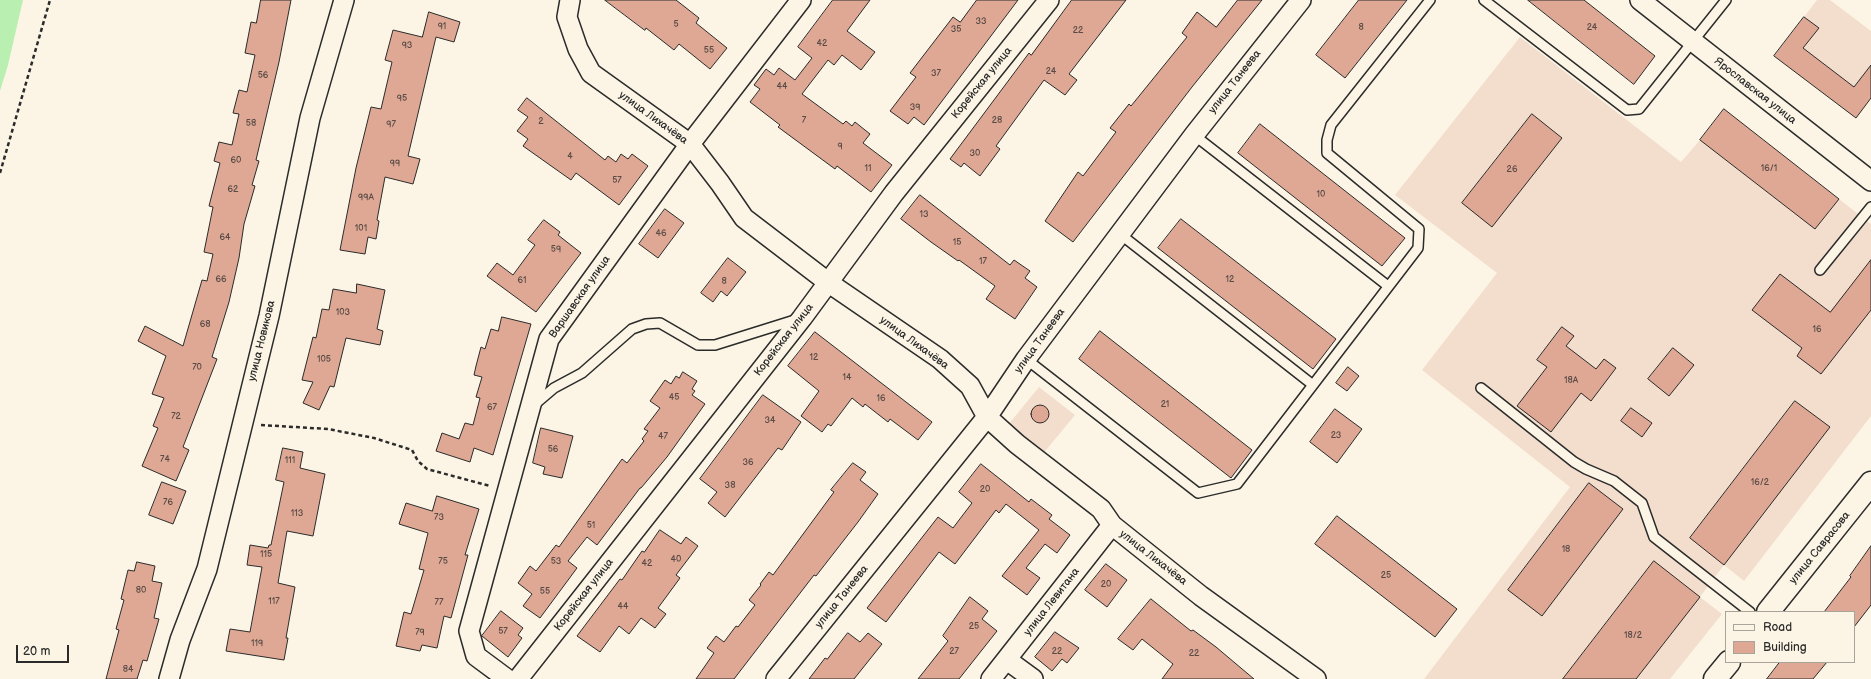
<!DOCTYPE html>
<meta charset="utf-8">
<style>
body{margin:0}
#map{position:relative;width:1871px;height:679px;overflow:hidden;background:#fcf5e5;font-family:"Balsamiq Sans",sans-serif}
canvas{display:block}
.legend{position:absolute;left:1725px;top:611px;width:130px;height:52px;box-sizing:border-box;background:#fcf5e5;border:1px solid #a8a49b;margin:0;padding:5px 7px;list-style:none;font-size:12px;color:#2b2b2b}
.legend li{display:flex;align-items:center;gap:8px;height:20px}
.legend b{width:20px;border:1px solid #a8a49b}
.scale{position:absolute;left:16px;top:645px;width:53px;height:18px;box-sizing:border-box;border:2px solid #2b2b2b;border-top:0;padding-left:5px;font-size:12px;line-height:14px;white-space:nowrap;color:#2b2b2b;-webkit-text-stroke:3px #fcf5e5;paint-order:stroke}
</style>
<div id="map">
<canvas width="1871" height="679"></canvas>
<ul class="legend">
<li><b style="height:5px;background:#fcf5e5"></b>Road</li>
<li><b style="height:11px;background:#dea894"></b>Building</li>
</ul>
<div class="scale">20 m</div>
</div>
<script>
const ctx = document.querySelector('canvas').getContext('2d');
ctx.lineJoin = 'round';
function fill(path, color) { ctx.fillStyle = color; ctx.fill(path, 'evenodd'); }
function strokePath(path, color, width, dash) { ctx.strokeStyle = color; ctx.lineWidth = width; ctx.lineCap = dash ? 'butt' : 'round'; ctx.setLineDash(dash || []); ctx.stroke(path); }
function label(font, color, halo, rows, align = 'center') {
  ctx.font = font + ' "Balsamiq Sans",sans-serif'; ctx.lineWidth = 4; ctx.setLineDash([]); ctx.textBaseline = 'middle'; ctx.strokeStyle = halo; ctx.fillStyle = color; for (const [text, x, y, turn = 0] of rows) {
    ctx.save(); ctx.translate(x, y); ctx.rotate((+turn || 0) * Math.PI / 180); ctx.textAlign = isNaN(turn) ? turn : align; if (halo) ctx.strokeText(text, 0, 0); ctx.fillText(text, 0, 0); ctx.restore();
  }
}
fill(new Path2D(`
 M1817,0H1830L1871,31V98L1856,118L1774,56Z
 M1520,37L1681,162L1700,140L1815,229L1839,199L1871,224V416L1744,581L1724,565L1700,597L1722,614L1670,679H1424L1570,487L1422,370L1497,273L1395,195Z
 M1039,387L1075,415L1042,455L1007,426Z`), '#f3decd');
fill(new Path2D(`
 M0,0H23L8,65L0,91Z`), '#b9efb1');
const building = new Path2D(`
 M261,0H291L279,62L256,160L259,161L252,185L255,186L244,224L239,258L229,302L212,357L217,359L183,447L189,450L176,481L142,466L158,428L153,426L164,398L152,394L166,356L138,341L145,326L183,346L202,280L207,281L213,254L204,252L213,207L209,206L220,163L214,161L219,142L232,145L239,114L233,113L239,90L247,92L255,55L245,53L251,22L256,23Z
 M605,0H676L699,18L696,23L727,48L710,69L679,44L674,50L646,28L645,30Z
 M833,0H870L847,31L875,52L861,70L842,55L834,65L828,60L802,94L843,124L846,121L852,126L855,122L870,134L863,143L892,165L871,192L837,166L835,169L778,127L780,125L750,102L760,89L754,85L766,69L774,75L779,68L795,80L812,58L798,47Z
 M977,0H1018L924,125L914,117L908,124L890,111L916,77L910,73L953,17L960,22Z
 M1072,0H1126L1069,74L1077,80L1065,95L1044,80L996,146L1000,149L980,176L964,163L961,167L950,159L1029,53L1031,55Z
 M1238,0H1262L1192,87L1073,242L1045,221L1078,172L1083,176L1116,132L1110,128L1129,104L1131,106L1187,37L1182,33L1197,12L1216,27Z
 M1359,0H1407L1345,78L1316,55Z
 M1528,0H1584L1655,56L1634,84Z
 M429,12L460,22L454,42L436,37L408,156L420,159L413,184L385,177L377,220L379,221L376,239L368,237L365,254L340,250L356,168L371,107L381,109L392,62L385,60L393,30L422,37Z
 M1804,17L1819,28L1803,48L1854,87L1871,65V98L1856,118L1774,56Z
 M527,98L605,160L608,156L616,162L621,154L628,159L632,154L648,166L619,205L576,173L571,180L523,146L528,139L517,131L528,117L518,110Z
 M1724,109L1839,199L1815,229L1700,140Z
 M1532,114L1562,138L1492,227L1462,203Z
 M1260,124L1405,238L1382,266L1238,153Z
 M920,195L1010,265L1014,260L1030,271L1025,278L1037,287L1015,319L986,299L995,286L959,260L958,261L931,242L901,219Z
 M665,209L684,223L658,258L639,244Z
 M1181,219L1336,339L1313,369L1158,248Z
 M544,220L560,232L558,235L581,253L536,312L487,276L497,263L513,275L535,245L528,240Z
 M728,258L746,272L727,296L721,291L713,302L701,293Z
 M1871,260V310L1821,374L1797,356L1802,348L1752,310L1780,274L1830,312Z
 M357,284L385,290L377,329L383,331L380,345L346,338L334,387L330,386L319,410L303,403L313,382L302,380L313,337L316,338L322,309L329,310L333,289L356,293Z
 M502,317L531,324L493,455L474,448L470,462L436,451L442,433L459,439L465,423L473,425L480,398L476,397L482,377L474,375L476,366L481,347L485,349L491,329L498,331Z
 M1562,327L1574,336L1566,346L1596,369L1604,359L1616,368L1591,401L1581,393L1551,432L1517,406L1547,367L1537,360Z
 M1100,331L1252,450L1231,478L1079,359Z
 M815,332L932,422L918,440L890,419L888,422L865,404L863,407L852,398L831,426L828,424L822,432L801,416L819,391L788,366Z
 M1673,348L1694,365L1669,396L1648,379Z
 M1348,367L1359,376L1347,391L1336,383Z
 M683,372L697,381L692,389L695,391L692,395L705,404L667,457L641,488H640L597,545L587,537L568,561L577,568L540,618L523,606L532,594L518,583L530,566L536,571L556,545L559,547L622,459L627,463L644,441L642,439L648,431L644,429L660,408L650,401L665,380L671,384L676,376L679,378Z
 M763,395L801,422L782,450L778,448L725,517L708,503L717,492L700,479Z
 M1795,401L1830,427L1724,565L1690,538Z
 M1031 414a9 9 0 1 1 18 0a9 9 0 1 1-18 0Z
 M1631,408L1652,423L1642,437L1621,421Z
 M1335,409L1362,429L1337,463L1310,442Z
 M541,428L573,436L562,478L543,474L545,467L533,463Z
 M283,448L303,452L300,468L325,474L313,536L287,531L278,583L295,587L286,638H288L284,660L226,651L230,629L250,632L262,567L247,565L250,545L268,548L269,545H271L284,482L276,480Z
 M853,463L866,472L860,480L878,494L858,522L816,576L814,575L734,679H696L714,653L707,648L716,636L724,642L736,626L738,627L755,605L749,600L761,585L760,584L769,572L773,575L834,492L831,490Z
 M981,464L1029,502L1031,499L1052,515L1049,519L1070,535L1057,553L1045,544L1026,568L1040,578L1027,595L1002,576L1039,530L1006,504L999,513L996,510L955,564L939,552L886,622L867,608L938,517L953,528L972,503L959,492Z
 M162,482L186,491L173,524L149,515Z
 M1589,483L1623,509L1542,616L1508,590Z
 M437,496L479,509L465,555H468L451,618L444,616L437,648L422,645L420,651L396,646L404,612L411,614L424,570L419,569L428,533L399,524L406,503L432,511Z
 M1337,516L1457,609L1435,637L1315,544Z
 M660,530L681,544L686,537L698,546L676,575L680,578L658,608L666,614L655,628L641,618L629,634L619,626L600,652L577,636L620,579L622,580L642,551L644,552Z
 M1871,546V605L1854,627V612H1824L1851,577L1850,576Z
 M1654,561L1700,597L1636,679H1563Z
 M137,562L155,566L152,581L162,583L154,618L159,619L147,661L143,660L137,679H106L119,630L116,629L124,600L121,599L128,570L134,571Z
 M1106,564L1127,580L1107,607L1085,590Z
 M970,597L988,611L982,619L997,631L959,679H918L948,641L943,636Z
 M1151,599L1191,631L1193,630L1216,647L1254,679H1162L1173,664L1142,639L1133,650L1118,639Z
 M501,611L523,628L518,635L522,638L508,657L482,636Z
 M1055,632L1079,648L1067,663L1062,659L1052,671L1035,657Z
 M848,633L860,642L868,633L882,644L854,679H809L825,658L827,659Z
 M1780,662H1827L1813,679H1767Z`);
fill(building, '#dea894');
strokePath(building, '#2b2b2b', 1);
const service = new Path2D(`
 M1484,0L1627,110L1639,109L1726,0
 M1194,135L1388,286
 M1120,234L1313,385
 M1820,270L1871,207
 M1026,359L1198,493L1237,484L1418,248L1419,229L1327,153V140L1331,125L1430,0
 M1481,388L1574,462L1586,469L1614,481L1642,503L1654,537L1750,612
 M534,405L554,388L582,373L632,329L646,324L660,323L698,345H715L798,319`);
const minor = new Path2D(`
 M570,0L567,17L578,49L591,73L690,144L720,183L744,218L829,283L940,359L970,386L987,417L1017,444L1101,509L1112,525L1201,596L1316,679
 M1640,0L1871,181
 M1007,660L1033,679
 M169,679L180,640L207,569L269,316L310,118L344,0
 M507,679L476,656L469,631L549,339L690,144L801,0
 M518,679L802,318L894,193L1049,0
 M776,679L987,417L1026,359L1194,135L1301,0
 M991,679L1112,525`);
const tertiary = new Path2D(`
 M1768,612L1871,483
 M1715,679L1729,662`);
strokePath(service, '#2b2b2b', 12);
strokePath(minor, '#2b2b2b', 22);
strokePath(tertiary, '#2b2b2b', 25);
strokePath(new Path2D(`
 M0,173L50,0
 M261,425L328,429L374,438L412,450L418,461L427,469L490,486`), '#2b2b2b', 2.5, [4, 3]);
strokePath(service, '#fcf5e5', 9);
strokePath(minor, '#fcf5e5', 19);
strokePath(tertiary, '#fcf5e5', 22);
label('9px', '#584a45', null, [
 ["33",981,22],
 ["5",676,25],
 ["91",442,27],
 ["8",1361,28],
 ["24",1592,28],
 ["35",956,30],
 ["22",1078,31],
 ["42",822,44],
 ["93",407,46],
 ["55",709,51],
 ["24",1051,72],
 ["37",936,74],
 ["56",263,76],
 ["44",782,87],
 ["95",402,99],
 ["39",915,108],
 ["7",804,121],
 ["28",997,121],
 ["2",541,122],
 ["58",251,124],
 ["97",391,125],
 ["9",840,147],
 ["30",975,154],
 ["4",570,157],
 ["60",236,161],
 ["99",395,164],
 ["11",868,169],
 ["16/1",1769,169],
 ["26",1512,170],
 ["57",617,181],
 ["62",233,190],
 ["10",1321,195],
 ["99А",366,198],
 ["13",924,215],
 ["101",361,229],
 ["46",661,234],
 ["64",225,238],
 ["15",957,243],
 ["59",556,250],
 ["17",983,262],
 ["66",221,280],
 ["12",1230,280],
 ["61",522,281],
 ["8",724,282],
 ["103",343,313],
 ["68",205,325],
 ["16",1817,330],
 ["12",814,358],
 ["105",324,360],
 ["70",197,368],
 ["14",847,378],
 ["18А",1571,381],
 ["45",674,398],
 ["16",881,399],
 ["21",1165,405],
 ["67",492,408],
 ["72",176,417],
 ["34",770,421],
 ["23",1336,436],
 ["47",663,437],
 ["56",553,450],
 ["74",165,460],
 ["111",290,461],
 ["36",748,463],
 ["16/2",1760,483],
 ["38",730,486],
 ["20",985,490],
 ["76",168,503],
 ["113",297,514],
 ["73",439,518],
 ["51",591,526],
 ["18",1566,550],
 ["115",266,555],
 ["40",676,560],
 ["75",443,562],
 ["53",556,562],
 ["42",647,564],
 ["25",1386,576],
 ["20",1106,585],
 ["80",141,591],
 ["55",545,592],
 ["117",274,602],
 ["77",439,603],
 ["44",623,607],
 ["25",974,627],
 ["57",503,632],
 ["79",420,633],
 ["18/2",1633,636],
 ["119",257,644],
 ["27",954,652],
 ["22",1057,652],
 ["22",1194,654],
 ["84",128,670]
]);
label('11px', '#2b2b2b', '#fcf5e5', [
 ["улица Танеева",1235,82,-52],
 ["Корейская улица",982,83,-51],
 ["Ярославская улица",1755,91,38],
 ["улица Лихачёва",653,118,36],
 ["Варшавская улица",580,297,-55],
 ["Корейская улица",784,340,-52],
 ["улица Новикова",262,341,-76],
 ["улица Танеева",1040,341,-54],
 ["улица Лихачёва",914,343,36],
 ["улица Саврасова",1820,548,-51],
 ["улица Лихачёва",1153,558,38],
 ["Корейская улица",584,595,-52],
 ["улица Танеева",842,597,-51],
 ["улица Левитана",1052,602,-52]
]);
</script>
